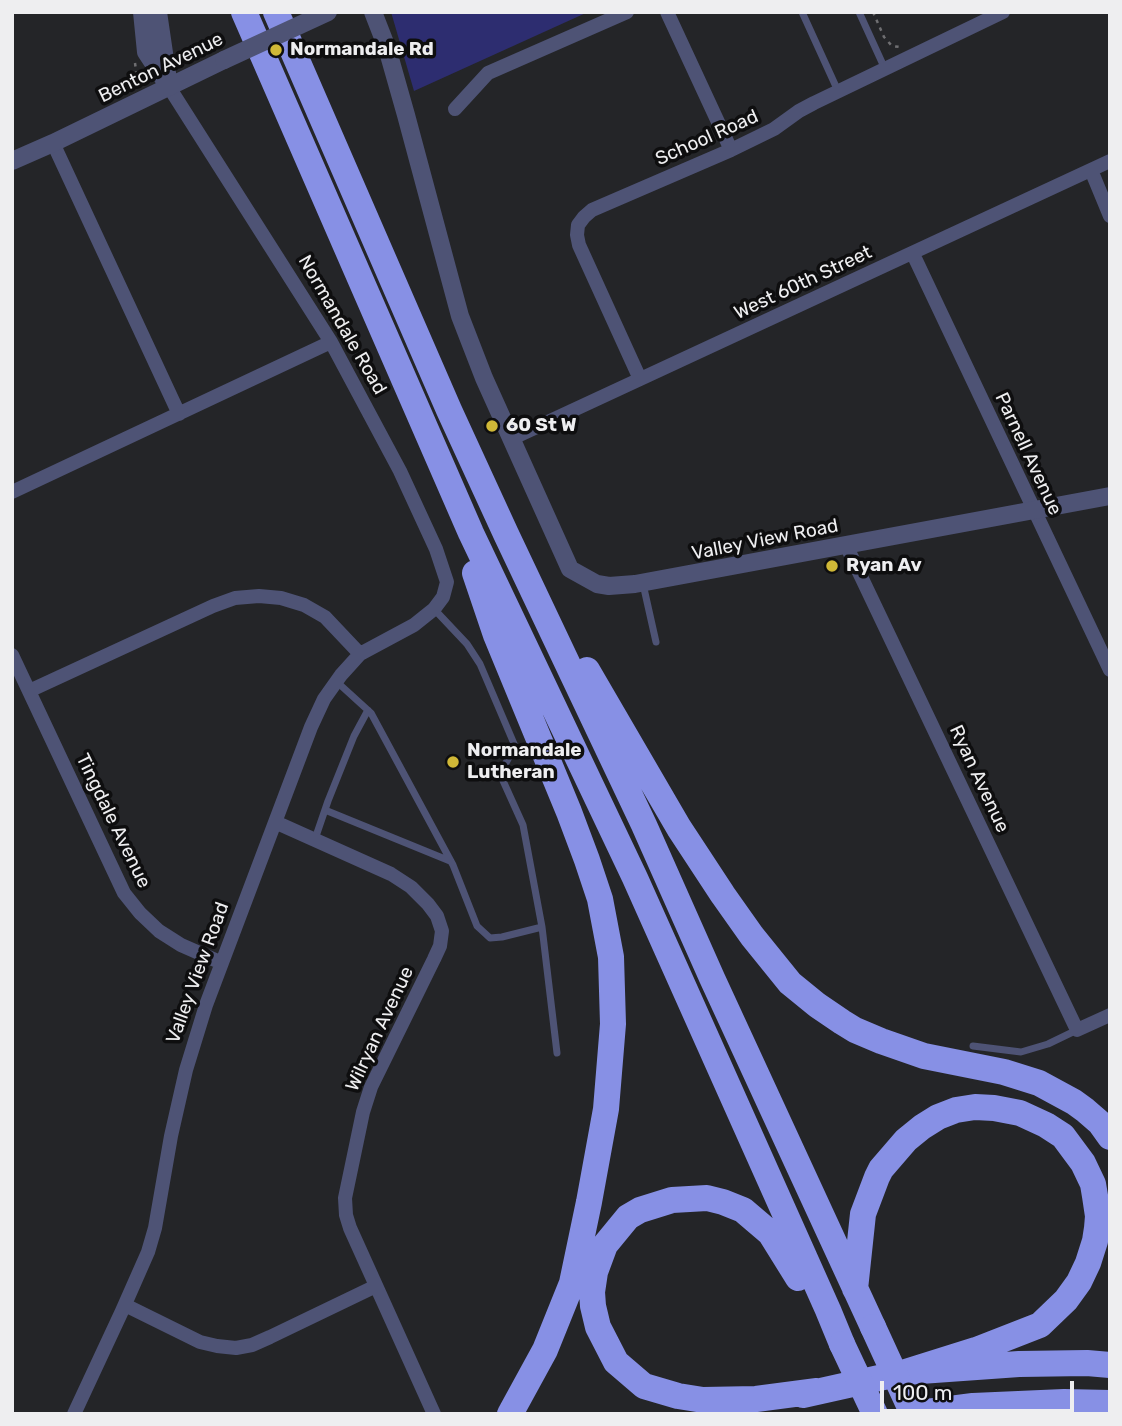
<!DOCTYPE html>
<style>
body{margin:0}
#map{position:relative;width:1122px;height:1426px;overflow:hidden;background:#242528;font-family:Rubik,sans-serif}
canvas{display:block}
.frame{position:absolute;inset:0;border:14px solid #eeeef0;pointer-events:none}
.scale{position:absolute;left:880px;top:1381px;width:194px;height:32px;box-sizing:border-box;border:4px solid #eeeef0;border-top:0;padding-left:9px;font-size:21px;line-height:24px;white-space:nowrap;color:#eeeef0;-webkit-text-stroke:5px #0e0e0f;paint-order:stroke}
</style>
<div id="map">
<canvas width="1122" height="1426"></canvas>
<div class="frame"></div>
<div class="scale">100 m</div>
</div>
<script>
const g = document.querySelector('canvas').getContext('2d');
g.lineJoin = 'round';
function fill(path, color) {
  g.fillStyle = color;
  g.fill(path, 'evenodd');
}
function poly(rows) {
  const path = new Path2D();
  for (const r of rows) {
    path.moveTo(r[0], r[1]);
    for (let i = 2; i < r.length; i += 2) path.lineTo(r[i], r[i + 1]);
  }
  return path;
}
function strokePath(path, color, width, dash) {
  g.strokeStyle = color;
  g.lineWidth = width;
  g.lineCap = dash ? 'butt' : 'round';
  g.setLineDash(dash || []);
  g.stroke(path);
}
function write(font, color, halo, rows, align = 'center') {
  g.font = font + ' Rubik,sans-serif';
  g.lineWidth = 7;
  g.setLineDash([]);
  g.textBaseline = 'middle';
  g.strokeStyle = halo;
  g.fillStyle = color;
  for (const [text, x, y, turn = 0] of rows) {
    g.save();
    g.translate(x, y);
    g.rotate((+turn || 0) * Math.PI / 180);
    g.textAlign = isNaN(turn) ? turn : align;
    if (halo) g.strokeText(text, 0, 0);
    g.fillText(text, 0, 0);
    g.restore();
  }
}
const green = poly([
 [391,12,588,12,414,91]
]);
const path = poly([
 [873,12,884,37,892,46,900,47],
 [135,63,138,84]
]);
const service = poly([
 [802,12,838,91],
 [859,12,885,69],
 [643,584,656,642],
 [337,682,371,713,453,865,477,926,490,938,502,937,542,927,523,825,500,774,515,746,480,664,467,644,434,609],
 [325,810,450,861],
 [315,839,328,801,354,736,368,710],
 [542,927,557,1053],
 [973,1046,1021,1052,1048,1044,1077,1030]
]);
const minor = poly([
 [667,12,731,150],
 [455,109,488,73,627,12],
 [53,143,179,414],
 [1091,170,1110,216],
 [913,254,1110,670],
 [640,379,579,245,577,235,578,225,584,217,592,210,731,150,774,129,799,111,814,103,1003,12],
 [511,439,1110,161],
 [12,492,331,342],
 [846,545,1077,1030,1110,1015],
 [12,655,124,893,140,913,159,931,181,945,222,963],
 [29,691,213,606,235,598,259,596,281,598,304,605,325,617,360,654],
 [275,822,391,874,411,887,428,904,437,916,442,931,440,946,434,959,371,1087,363,1112,345,1198,346,1215,350,1228,434,1414],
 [125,1305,200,1342,217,1346,236,1348,252,1345,270,1337,376,1286],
 [74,1414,122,1311,148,1252,155,1228,171,1136,186,1070,206,1005,311,727,324,699,341,675,360,654,414,625,434,609,443,597,447,582,436,549,400,471,331,342,169,87]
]);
const tertiary = poly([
 [142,12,146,52,169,87],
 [158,12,168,80],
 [373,12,387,48,406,115,460,316,484,378,570,569,597,584,609,586,635,584,1110,496],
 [12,161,53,143,224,60]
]);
const motorway = poly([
 [244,12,471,533,635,878,828,1310,842,1344],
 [276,12,449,410,506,534,644,825,712,978,873,1327],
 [475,573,496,635,569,812,587,860,600,899,611,957,613,1024,606,1109,589,1202,572,1283,545,1350,510,1414],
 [587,670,679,828,723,895,752,936,790,983,817,1005,842,1022,855,1030,881,1041,924,1056,1004,1072,1039,1083,1074,1102,1085,1110,1100,1123,1110,1137],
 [798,1278,770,1233,743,1210,723,1202,707,1198,672,1200,640,1210,628,1217,605,1245,595,1272,592,1292,593,1306,598,1327,616,1362,644,1386,678,1396,703,1400,756,1399,817,1391],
 [855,1289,863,1214,877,1177,881,1169,906,1140,922,1127,938,1117,956,1110,975,1107,994,1108,1020,1113,1046,1125,1063,1136,1083,1163,1093,1184,1095,1196,1098,1216,1097,1228,1095,1241,1088,1263,1079,1282,1066,1300,1040,1325,976,1350,906,1372],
 [803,1395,906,1372,1019,1364,1087,1363,1110,1365],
 [911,1414,973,1406,1064,1402,1110,1403]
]);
const tertiaryBridge = poly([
 [224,60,328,12]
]);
const motorwayBridge = poly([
 [873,1327,913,1414],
 [842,1344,875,1414]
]);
const markers = [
 [276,50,7,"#d0b837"],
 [492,426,7,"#d0b837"],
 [832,566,7,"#d0b837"],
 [453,762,7,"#d0b837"]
];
const poiNames = [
 ["Normandale Rd",290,50],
 ["60 St W",506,426],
 ["Ryan Av",846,566],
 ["Normandale",467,751],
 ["Lutheran",467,773]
];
const streetNames = [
 ["Benton Avenue",161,68,-26],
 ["School Road",707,138,-24],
 ["West 60th Street",803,283,-25],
 ["Normandale Road",342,325,60],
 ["Parnell Avenue",1028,454,65],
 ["Valley View Road",765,540,-11],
 ["Ryan Avenue",979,779,65],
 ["Tingdale Avenue",113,821,64],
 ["Valley View Road",198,973,-70],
 ["Wilryan Avenue",380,1029,-65]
];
fill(green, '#2d2d70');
strokePath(path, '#6f6f72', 2.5, [3.5, 5]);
strokePath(service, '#4e5375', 7);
strokePath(minor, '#4e5375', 14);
strokePath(tertiary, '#4e5375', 18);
strokePath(motorway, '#8790e5', 26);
strokePath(tertiaryBridge, '#4e5375', 18);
strokePath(motorwayBridge, '#8790e5', 26);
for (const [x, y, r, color] of markers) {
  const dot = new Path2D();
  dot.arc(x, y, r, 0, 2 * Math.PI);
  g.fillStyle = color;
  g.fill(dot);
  strokePath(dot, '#0e0e0f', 2.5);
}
write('bold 19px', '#eeeef0', '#0e0e0f', poiNames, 'left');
write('19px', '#eeeef0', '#0e0e0f', streetNames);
</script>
